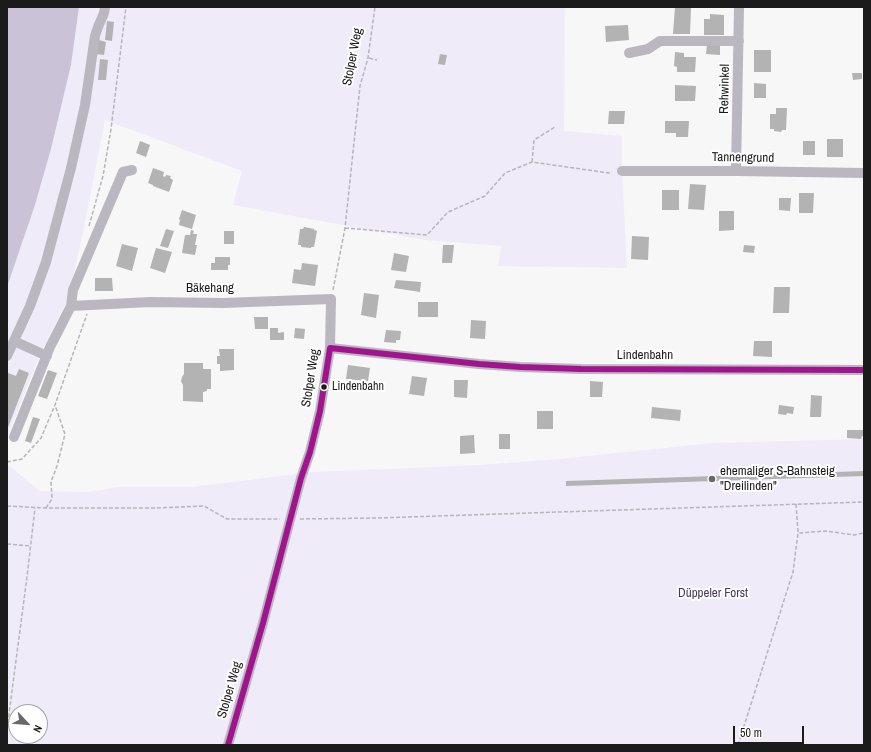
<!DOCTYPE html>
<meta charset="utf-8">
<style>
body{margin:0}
#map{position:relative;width:871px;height:752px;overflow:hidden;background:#f7f7f8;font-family:"Archivo Narrow",sans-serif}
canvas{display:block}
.frame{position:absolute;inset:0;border:8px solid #1c1b1c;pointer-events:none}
.north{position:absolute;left:8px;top:704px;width:40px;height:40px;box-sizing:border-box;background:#fff;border:1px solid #a4a4a4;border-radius:50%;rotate:116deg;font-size:11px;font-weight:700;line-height:16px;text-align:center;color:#1c1b1c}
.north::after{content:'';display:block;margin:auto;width:14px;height:18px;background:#696869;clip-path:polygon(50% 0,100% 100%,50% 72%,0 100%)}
.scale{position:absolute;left:733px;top:726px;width:71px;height:18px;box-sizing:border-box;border:2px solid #1c1b1c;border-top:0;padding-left:5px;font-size:12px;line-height:14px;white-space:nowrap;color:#1c1b1c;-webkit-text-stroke:3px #fff;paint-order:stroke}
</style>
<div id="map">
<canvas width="871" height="752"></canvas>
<div class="frame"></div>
<div class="north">N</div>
<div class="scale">50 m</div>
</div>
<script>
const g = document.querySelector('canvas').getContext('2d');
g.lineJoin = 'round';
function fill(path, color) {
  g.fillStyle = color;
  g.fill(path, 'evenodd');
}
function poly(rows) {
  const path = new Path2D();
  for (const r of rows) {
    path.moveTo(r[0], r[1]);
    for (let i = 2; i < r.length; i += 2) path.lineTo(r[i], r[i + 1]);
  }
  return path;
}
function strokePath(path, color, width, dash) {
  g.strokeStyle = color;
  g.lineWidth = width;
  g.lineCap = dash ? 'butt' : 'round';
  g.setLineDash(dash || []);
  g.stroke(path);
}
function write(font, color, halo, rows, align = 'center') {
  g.font = font + ' "Archivo Narrow",sans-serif';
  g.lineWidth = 4;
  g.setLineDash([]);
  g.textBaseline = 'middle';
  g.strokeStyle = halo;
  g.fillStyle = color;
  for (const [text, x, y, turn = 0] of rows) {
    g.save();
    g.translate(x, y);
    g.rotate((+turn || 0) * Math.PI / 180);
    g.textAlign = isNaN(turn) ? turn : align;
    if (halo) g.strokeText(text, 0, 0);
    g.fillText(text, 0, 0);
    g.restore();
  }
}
const green = poly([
 [79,7,565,7,564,131,622,136,622,171,627,268,498,266,501,246,425,240,233,205,242,171,105,120,83,233,67,301,43,348,7,437,7,287,35,205,51,149,71,65],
 [864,439,864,745,7,745,7,464,40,491,89,492,118,487,191,487,314,472,480,465,559,459,712,443],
 [16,712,40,712,40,736,16,736]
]);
const water = poly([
 [7,7,79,7,71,65,51,149,35,205,7,287]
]);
const building = poly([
 [675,7,691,7,690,34,673,34],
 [710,14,724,15,724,35,704,35,704,19,710,19],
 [107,21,114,22,112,41,105,40],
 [628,25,629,40,606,42,605,26],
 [99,40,106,42,104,55,95,54],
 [707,45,720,45,720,55,706,54],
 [754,50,771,50,771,72,754,72],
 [675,52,684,53,684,57,696,57,695,72,677,72,677,67,674,66],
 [440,54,447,55,445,65,438,64],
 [100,59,108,60,106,80,98,80],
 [852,73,862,73,862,79,853,80],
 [754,83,766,84,766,98,754,98],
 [675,85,696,86,695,101,675,101],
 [776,108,787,108,786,130,782,130,781,132,774,131,774,129,770,129,770,114,776,114],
 [609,111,625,111,624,124,608,124],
 [665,121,689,121,688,137,676,137,676,133,665,133],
 [827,139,843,139,843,157,827,157],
 [140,141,150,145,146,157,136,153],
 [803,141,815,141,815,155,803,155],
 [153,168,164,172,163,176,165,177,166,175,171,176,170,178,173,180,169,192,153,186,153,185,148,183],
 [690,184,706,185,704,210,688,209],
 [662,190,679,190,679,210,662,210],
 [799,193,814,193,813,213,799,213],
 [779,198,791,198,790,211,779,210],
 [182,210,196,215,192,229,179,225,180,220,179,219],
 [719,211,734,211,734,230,719,231],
 [304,227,314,229,314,230,317,231,314,247,311,247,311,248,301,247,301,245,298,245,300,229,303,229],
 [166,229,174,231,168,248,160,246],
 [191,230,194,231,193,234,197,234,195,245,197,245,195,255,182,253,185,235,190,235],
 [224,231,234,231,234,244,224,244],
 [632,236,649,237,648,260,631,259],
 [122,244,138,248,132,271,116,266],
 [443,245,454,245,452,263,442,263],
 [744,245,755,246,754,253,743,252],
 [156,248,172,252,165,273,150,268],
 [394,253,409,256,406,272,391,270],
 [215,257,230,257,230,265,228,265,228,270,211,270,211,263,215,263],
 [302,263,318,265,315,286,292,283,294,269,301,270],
 [95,278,112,278,113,291,95,291],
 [396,280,421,282,420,292,394,288],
 [774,287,790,287,789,313,773,313],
 [364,293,379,295,376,318,361,315],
 [418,302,438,302,438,317,418,317],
 [254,317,268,317,268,329,255,329],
 [471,320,486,321,485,339,470,338],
 [270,328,278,328,278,333,284,332,284,340,270,340],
 [295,328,305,329,304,339,294,338],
 [386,330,401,331,400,340,396,340,396,343,384,342],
 [754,341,772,341,772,357,753,356],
 [219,349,234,349,234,370,220,371,220,364,217,364,217,356,220,356],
 [184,363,203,363,203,369,211,369,211,389,207,389,207,391,203,392,203,402,183,401,183,385,181,381,182,377,184,374],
 [348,365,370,368,368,381,346,379],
 [19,369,29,373,7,430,7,376,8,373,16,376],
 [48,370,57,373,47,399,38,396],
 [412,376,427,378,424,396,409,394],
 [454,380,468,380,467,398,454,397],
 [590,381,603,382,602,397,590,397],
 [811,395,822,396,821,417,810,417],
 [779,405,794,407,793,414,787,413,786,415,778,414],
 [652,407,681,410,680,421,651,418],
 [537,411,553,411,553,429,537,429],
 [33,417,40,419,31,443,25,441],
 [847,430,864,430,864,436,862,436,861,439,847,438],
 [499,434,510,434,510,449,499,449],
 [474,435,475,453,460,454,460,436],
 [864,471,864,476,566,486,566,481]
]);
const path = poly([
 [369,58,377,60],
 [532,162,534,140,555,127],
 [89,226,103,176,111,129,126,7],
 [345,228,427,235,448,212,485,196,505,173,532,162,609,173,612,172],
 [333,290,345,228,360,86,368,58,375,7],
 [7,462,22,459,41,438,55,405,87,314],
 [796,504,798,532],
 [7,506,46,508,157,508,204,506,227,519,280,519],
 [46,508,52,499,51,482,57,466,65,434,55,405],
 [300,519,377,518,864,502],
 [7,544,31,546],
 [7,729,27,577,35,508],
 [738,745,793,572,798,533,826,531,854,535,864,533]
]);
const minor = poly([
 [629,53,648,49,660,41,739,41],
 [622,171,736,171,864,173],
 [736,171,739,7],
 [71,306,150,302,223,303,331,299,330,348,320,411,310,452,301,478,263,623,228,745],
 [14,341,47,356],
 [330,348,479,364,520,367,581,369,864,370],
 [7,356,30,306,46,262,71,168,85,105,95,36,98,27,104,13,105,7],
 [14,437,50,347,71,306,73,290,123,172,132,170]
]);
const bus1 = poly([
 [228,745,263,623,301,478,310,452,320,411,330,348,479,364,520,367,581,369,864,370]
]);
const markers = [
 [324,387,3.5,"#1c1b1c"],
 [712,479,4,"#696869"]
];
const busNames = [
 ["Lindenbahn",332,387]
];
const streetNames = [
 ["Stolper Weg",353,57,-79],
 ["Rehwinkel",725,89,-89],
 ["Tannengrund",743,158,1],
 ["Bäkehang",210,289],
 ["Lindenbahn",645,356],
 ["Stolper Weg",311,378,-81],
 ["Stolper Weg",230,690,-74]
];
const poiNames = [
 ["ehemaliger S-Bahnsteig",720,472],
 ["\"Dreilinden\"",720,487]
];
const parkNames = [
 ["Düppeler Forst",713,594]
];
fill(green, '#f0ebf9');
fill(water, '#cac3d8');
fill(building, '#b3b3b3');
strokePath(path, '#b6b5ba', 1.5, [4, 2]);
strokePath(minor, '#bbb7c0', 10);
strokePath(bus1, '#a0148e', 6);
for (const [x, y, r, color] of markers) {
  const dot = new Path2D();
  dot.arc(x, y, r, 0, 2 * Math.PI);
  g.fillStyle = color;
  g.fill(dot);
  strokePath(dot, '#fff', 1.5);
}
write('12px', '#1c1b1c', '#fff', busNames, 'left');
write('13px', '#1c1b1c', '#fff', streetNames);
write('13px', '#1c1b1c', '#fff', poiNames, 'left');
write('13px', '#493862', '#fff', parkNames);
</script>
